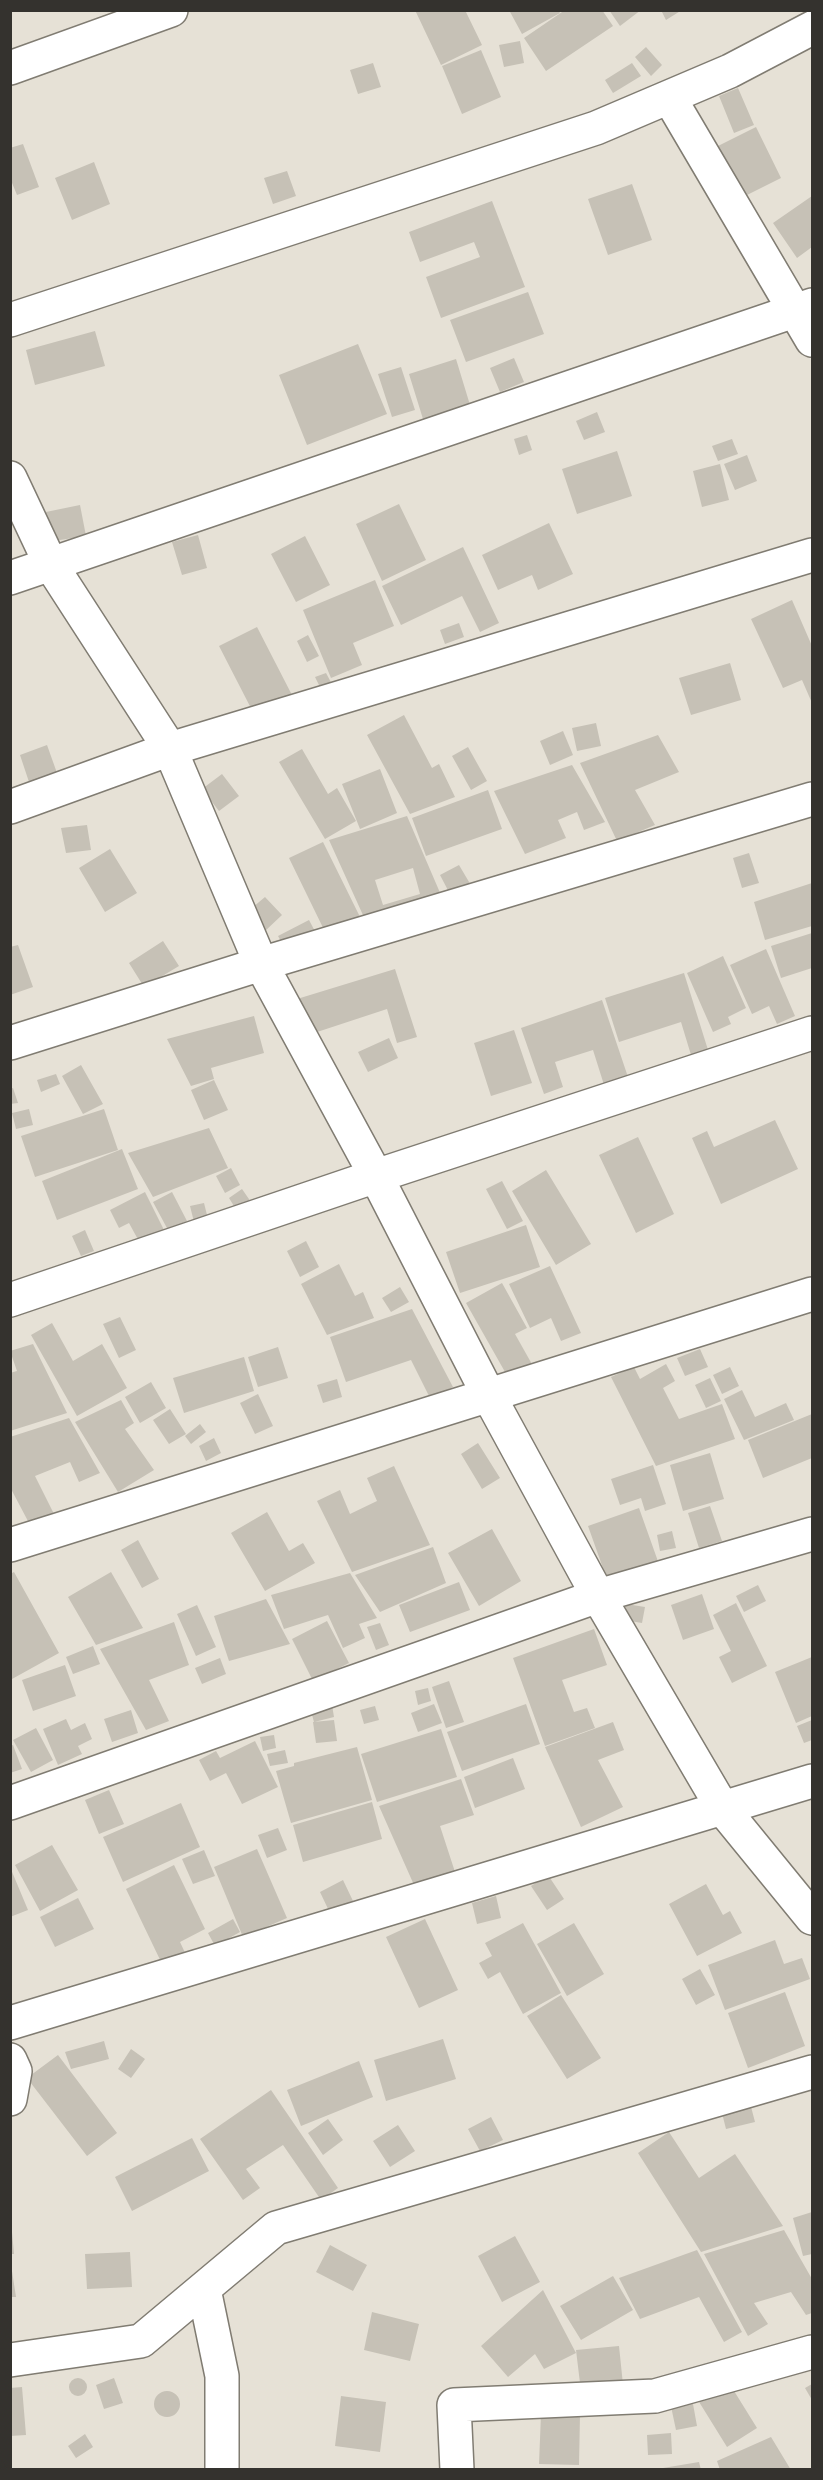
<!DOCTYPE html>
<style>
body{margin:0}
#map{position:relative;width:823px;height:2480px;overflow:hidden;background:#e6e1d6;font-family:"Open Sans",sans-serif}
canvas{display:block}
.frame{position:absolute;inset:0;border:12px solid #34322e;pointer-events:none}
</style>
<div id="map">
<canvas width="823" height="2480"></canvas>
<div class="frame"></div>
</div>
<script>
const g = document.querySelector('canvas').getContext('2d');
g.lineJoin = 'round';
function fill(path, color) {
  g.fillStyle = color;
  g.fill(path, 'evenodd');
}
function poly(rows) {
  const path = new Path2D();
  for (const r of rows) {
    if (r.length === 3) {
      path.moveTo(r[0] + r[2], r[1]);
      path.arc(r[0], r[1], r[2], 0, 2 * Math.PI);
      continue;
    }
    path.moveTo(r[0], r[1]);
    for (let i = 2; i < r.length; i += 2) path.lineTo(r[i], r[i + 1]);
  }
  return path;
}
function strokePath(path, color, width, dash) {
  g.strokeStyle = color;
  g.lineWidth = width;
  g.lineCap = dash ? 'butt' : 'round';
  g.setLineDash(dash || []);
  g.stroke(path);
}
const building = poly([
 [415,10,465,10,482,45,441,65],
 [509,10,558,10,560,13,522,34],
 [565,10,602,10,613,26,546,71,524,38],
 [609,10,641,10,620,26],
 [661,10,682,10,666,20],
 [520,41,524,63,504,67,499,45],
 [646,47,662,65,651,76,635,57],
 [481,50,501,97,462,114,442,66],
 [373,63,381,87,358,94,350,70],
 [632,63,641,76,613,93,605,80],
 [738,88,754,125,734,133,719,96],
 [756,127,781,178,735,201,710,150],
 [23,144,39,187,17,195,10,178,10,148],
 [94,162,110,204,72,220,55,178],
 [287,171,296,196,273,204,264,178],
 [632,184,652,240,608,255,588,199],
 [812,196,812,247,797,258,773,223],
 [492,201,525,287,441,318,426,277,480,257,474,242,420,262,409,232],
 [528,292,544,334,466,362,450,320],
 [95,331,105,366,35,385,26,350],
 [358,344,387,414,307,445,279,375],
 [514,358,524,382,500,392,490,368],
 [456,359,470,405,423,419,409,374],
 [401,367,415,410,392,417,378,374],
 [597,412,605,432,584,440,576,421],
 [527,435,532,450,519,455,514,439],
 [732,439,738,454,718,461,712,446],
 [617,451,632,496,577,514,562,469],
 [747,455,757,481,735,490,724,464],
 [720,464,729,500,702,507,693,471],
 [399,504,426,560,382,581,356,524],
 [80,505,86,536,47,542,41,513],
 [549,523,573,574,538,590,532,575,498,590,482,555],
 [198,535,207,568,182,575,172,542],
 [305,536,330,585,296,602,271,554],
 [463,547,499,623,480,632,462,596,401,625,382,586],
 [375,580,394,626,353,643,362,665,331,678,303,610],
 [792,600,812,646,812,703,802,680,783,688,751,619],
 [459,623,464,637,445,644,440,630],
 [257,627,293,697,255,716,219,646],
 [308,635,319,656,307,662,297,641],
 [730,663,741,700,691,715,679,678],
 [326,673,333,686,322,691,315,677],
 [404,715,432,768,439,764,455,797,410,814,367,735],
 [596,723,601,746,577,751,572,728],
 [563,731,573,755,550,765,540,741],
 [658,735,679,772,635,790,655,825,617,841,580,763],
 [47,745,57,773,29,782,20,755],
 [468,747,487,781,471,790,452,756],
 [302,749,328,794,337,788,356,821,325,839,279,762],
 [572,765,605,822,584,830,577,812,558,820,566,838,525,854,494,791],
 [380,769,397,813,360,829,342,784],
 [222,774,239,796,219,811,202,789],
 [488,790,502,829,426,856,412,818],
 [407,816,441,895,367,924,329,840],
 [413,868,420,894,383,905,375,880],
 [87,825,91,850,66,853,61,828],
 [323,842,362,921,328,938,289,858],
 [110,849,137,893,105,912,79,868],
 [749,853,759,883,742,888,733,858],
 [459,865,472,887,452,898,440,875],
 [812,883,812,926,765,940,754,902],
 [265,897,282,915,264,932,246,913],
 [309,920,318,937,287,952,278,936],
 [812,933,812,968,781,978,771,946],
 [163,941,179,966,144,987,129,963],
 [18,945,33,987,10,995,10,947],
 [766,949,795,1016,777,1024,769,1006,752,1014,730,965],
 [723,956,746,1008,728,1017,731,1024,713,1032,687,973],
 [395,969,417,1037,397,1043,387,1009,308,1035,297,999],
 [684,973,708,1050,691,1055,681,1022,619,1042,605,998],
 [602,1000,629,1080,605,1088,593,1050,555,1062,563,1087,544,1094,521,1028],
 [254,1016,264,1053,211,1068,214,1079,191,1086,167,1039],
 [514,1030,532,1083,491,1096,474,1043],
 [389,1038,398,1058,368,1072,358,1052],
 [81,1065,103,1104,83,1114,62,1076],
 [56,1074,60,1084,41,1092,37,1080],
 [214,1080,228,1110,204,1120,191,1090],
 [13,1088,18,1103,10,1104,10,1089],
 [29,1109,33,1125,16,1129,12,1113],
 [104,1109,118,1150,35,1177,21,1136],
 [775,1120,798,1169,721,1204,692,1138,707,1131,714,1147],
 [209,1128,228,1168,153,1197,128,1153],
 [638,1137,674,1214,636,1233,599,1155],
 [122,1149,138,1189,57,1220,42,1181],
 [231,1168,240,1185,225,1193,216,1176],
 [546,1170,591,1244,556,1265,512,1191],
 [502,1181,523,1221,507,1229,486,1189],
 [242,1189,251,1202,237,1211,229,1198],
 [145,1192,165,1232,141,1245,129,1223,119,1228,110,1210],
 [172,1192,187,1221,168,1230,153,1202],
 [204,1203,208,1219,194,1222,190,1206],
 [526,1225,540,1267,460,1293,446,1252],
 [85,1230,94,1251,81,1256,72,1236],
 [306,1241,319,1267,300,1277,287,1251],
 [339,1264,355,1296,363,1292,374,1318,327,1335,301,1284],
 [550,1266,581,1333,561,1341,551,1318,530,1328,509,1284],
 [502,1283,527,1328,515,1334,533,1366,509,1379,466,1303],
 [400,1287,409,1302,391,1312,382,1298],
 [412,1309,453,1387,430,1398,411,1360,346,1382,330,1337],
 [120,1317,136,1350,119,1358,103,1324],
 [52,1323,73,1361,102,1344,127,1388,77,1416,31,1335],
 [33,1344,67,1413,10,1431,10,1373,17,1371,10,1351],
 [278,1347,288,1378,258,1387,248,1357],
 [700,1349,708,1367,685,1376,677,1358],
 [244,1357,254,1391,184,1413,173,1378],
 [666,1364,675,1381,663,1388,679,1419,722,1404,735,1439,656,1466,611,1377,634,1367,640,1379],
 [730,1367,739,1386,722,1394,713,1375],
 [710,1378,721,1401,706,1408,695,1385],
 [337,1379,342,1397,323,1403,317,1385],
 [151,1382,166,1408,140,1423,125,1397],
 [742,1390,755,1417,786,1403,794,1420,744,1440,724,1399],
 [258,1394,273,1426,255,1434,240,1403],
 [121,1400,134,1423,125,1429,154,1470,118,1492,75,1422],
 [170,1409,186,1434,169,1444,153,1420],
 [812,1414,812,1458,763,1478,748,1440],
 [69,1418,100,1473,79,1482,70,1462,35,1476,54,1514,29,1523,10,1487,10,1437],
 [200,1424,206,1432,191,1444,185,1436],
 [214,1438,221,1453,206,1461,199,1446],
 [478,1443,500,1478,482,1489,461,1454],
 [710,1453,724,1499,683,1511,670,1465],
 [653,1465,666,1504,645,1511,641,1498,620,1505,611,1479],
 [394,1466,430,1545,352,1572,317,1501,340,1490,350,1514,377,1501,367,1478],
 [710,1506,722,1541,699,1548,688,1513],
 [639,1508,660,1567,609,1585,588,1526],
 [267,1512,289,1551,303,1543,315,1563,265,1591,231,1533],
 [492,1529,521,1581,479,1606,448,1553],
 [672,1531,676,1548,660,1551,657,1535],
 [138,1540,159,1579,142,1588,121,1550],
 [433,1547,446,1583,380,1612,355,1575],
 [14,1572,59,1653,12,1679,10,1574],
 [111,1572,143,1628,96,1645,68,1597],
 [350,1573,377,1618,359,1624,365,1638,343,1648,328,1615,284,1629,271,1595],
 [459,1582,470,1610,410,1632,399,1605],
 [758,1585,766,1601,744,1612,736,1596],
 [702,1594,714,1629,683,1640,671,1605],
 [266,1599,290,1644,229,1661,214,1616],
 [736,1603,767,1666,732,1683,719,1657,731,1651,713,1615],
 [626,1604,645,1607,642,1623,624,1620],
 [197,1605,216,1647,196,1656,177,1614],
 [327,1621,349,1663,313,1681,292,1639],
 [174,1622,189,1665,149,1680,169,1721,146,1730,100,1649],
 [380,1623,389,1645,376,1650,367,1627],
 [594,1629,607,1665,562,1680,574,1712,587,1708,595,1728,545,1746,513,1658],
 [93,1646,100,1664,73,1674,66,1657],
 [812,1657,812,1716,796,1723,775,1672],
 [220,1658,226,1674,202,1684,195,1668],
 [65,1665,76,1696,33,1711,22,1680],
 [449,1681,464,1722,446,1728,432,1687],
 [428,1688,431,1701,418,1705,415,1691],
 [434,1704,442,1723,418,1732,411,1713],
 [526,1704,540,1744,462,1771,447,1732],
 [332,1705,334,1717,314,1722,311,1711],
 [375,1706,379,1720,364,1724,360,1710],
 [131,1710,138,1733,112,1742,104,1719],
 [66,1719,71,1730,85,1723,92,1739,78,1746,82,1754,58,1765,43,1729],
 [334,1720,337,1741,316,1743,313,1722],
 [812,1720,812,1740,804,1743,797,1726],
 [613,1722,624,1750,598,1760,623,1807,581,1827,545,1747],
 [36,1728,53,1760,31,1772,13,1740],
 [441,1729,457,1777,377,1802,361,1754],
 [274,1735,276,1748,263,1751,260,1737],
 [255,1741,278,1787,242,1804,226,1773,210,1781,199,1760,216,1751,220,1758],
 [13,1745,22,1769,10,1773,10,1746],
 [357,1747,372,1800,291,1823,276,1771,294,1766,294,1763],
 [285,1750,288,1763,270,1766,267,1754],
 [513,1758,525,1789,475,1808,464,1777],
 [461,1779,474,1815,440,1826,455,1872,414,1885,379,1806],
 [109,1790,124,1824,99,1834,85,1800],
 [372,1802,382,1839,303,1862,293,1825],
 [181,1803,200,1847,123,1882,103,1837],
 [278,1828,287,1850,267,1858,258,1835],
 [52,1845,78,1890,40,1911,15,1865],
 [257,1849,287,1918,243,1937,214,1867],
 [204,1850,215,1876,193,1884,182,1859],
 [174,1865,205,1929,180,1942,187,1957,164,1968,126,1889],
 [10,1867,28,1910,10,1917],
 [548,1875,564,1899,547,1910,531,1886],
 [343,1880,353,1901,330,1913,320,1892],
 [706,1884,723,1915,730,1911,742,1933,697,1956,669,1904],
 [496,1896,501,1918,477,1924,472,1903],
 [78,1898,94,1929,55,1947,40,1917],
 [233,1919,240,1932,215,1946,208,1933],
 [425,1919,458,1990,419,2008,386,1937],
 [523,1923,561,1993,523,2014,500,1972,488,1979,479,1963,492,1956,485,1943],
 [574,1923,604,1974,567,1996,537,1944],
 [775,1940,784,1964,802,1958,810,1979,725,2010,708,1965],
 [700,1969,715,1995,696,2005,682,1979],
 [785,1992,805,2046,748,2068,728,2013],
 [561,1995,601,2058,567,2079,527,2016],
 [443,2039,456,2079,386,2101,374,2060],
 [104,2041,109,2059,71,2069,65,2052],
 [131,2049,145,2059,131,2078,118,2069],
 [58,2055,117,2133,87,2156,27,2078],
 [359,2061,373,2097,301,2126,287,2090],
 [271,2090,338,2188,321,2200,283,2145,246,2169,260,2188,243,2200,200,2139],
 [749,2099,755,2122,726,2129,720,2105],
 [491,2117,503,2140,480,2151,468,2129],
 [328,2119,343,2140,323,2155,308,2133],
 [398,2125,415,2151,390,2167,373,2141],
 [669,2132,699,2178,735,2154,783,2226,701,2252,638,2153],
 [192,2138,209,2171,132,2211,115,2177],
 [812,2212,812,2254,803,2256,793,2218],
 [784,2230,812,2279,812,2313,806,2315,791,2292,754,2303,768,2324,748,2336,704,2254],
 [12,2232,14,2254,10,2254,10,2233],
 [515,2236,540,2282,502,2302,478,2256],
 [330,2245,367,2265,353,2291,316,2272],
 [697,2250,742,2332,724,2342,699,2297,640,2319,619,2278],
 [130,2252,132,2287,87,2289,85,2254],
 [10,2258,16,2297,10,2297],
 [613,2276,633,2310,581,2340,560,2306],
 [543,2290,576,2353,544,2369,535,2354,508,2377,481,2346],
 [372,2312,419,2324,410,2361,364,2350],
 [619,2346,625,2404,583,2408,576,2350],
 [78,2387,9],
 [114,2378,123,2403,104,2409,96,2385],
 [726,2378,757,2428,727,2447,696,2397],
 [812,2384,812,2400,805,2388],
 [22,2387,26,2435,10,2436,10,2388],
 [167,2404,13],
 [691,2393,697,2426,676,2430,669,2397],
 [341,2396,386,2402,380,2452,335,2446],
 [541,2414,580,2415,579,2465,539,2464],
 [671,2433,672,2454,648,2455,647,2435],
 [85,2434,93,2447,76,2458,68,2446],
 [771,2437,791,2470,720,2470,717,2461],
 [699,2462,701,2470,663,2470,663,2468]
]);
const street = poly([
 [10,68,171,10],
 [669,97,812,340],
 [10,320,596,128,730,71,812,28],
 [10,478,51,565,170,749,261,964,376,1176,489,1396,598,1596,723,1809,812,1918],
 [10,578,812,305],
 [10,807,170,749,812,555],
 [10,1043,261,964,812,799],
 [10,1300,376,1176,812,1033],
 [10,1545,812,1294],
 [10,1803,598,1596,812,1534],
 [10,2023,812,1781],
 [10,2060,15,2071,10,2099],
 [204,2289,222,2376,222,2470],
 [10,2360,141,2341,276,2228,812,2072],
 [457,2470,454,2405,655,2396,812,2352]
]);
fill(building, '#c6c1b6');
strokePath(street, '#807c72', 36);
strokePath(street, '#fff', 33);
</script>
